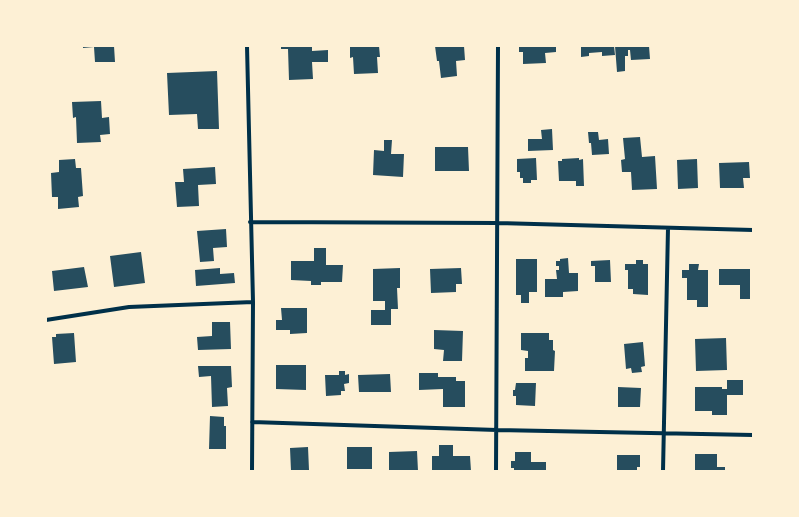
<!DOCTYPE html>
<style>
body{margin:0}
#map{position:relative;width:799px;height:517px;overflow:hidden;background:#fdf0d5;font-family:"Nunito Sans",sans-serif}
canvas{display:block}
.frame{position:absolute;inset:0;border:47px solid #fdf0d5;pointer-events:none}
</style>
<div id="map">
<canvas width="799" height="517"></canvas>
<div class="frame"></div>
</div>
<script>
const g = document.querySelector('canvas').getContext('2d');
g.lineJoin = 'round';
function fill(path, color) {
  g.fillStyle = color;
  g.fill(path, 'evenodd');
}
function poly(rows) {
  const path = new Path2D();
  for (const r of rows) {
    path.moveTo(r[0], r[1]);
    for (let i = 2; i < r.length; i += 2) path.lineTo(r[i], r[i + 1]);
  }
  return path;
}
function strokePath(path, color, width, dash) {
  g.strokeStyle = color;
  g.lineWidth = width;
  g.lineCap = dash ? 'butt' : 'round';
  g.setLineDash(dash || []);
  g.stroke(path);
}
const building = poly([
 [83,46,114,46,115,62,95,62,94,47,83,48],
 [281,46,312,46,312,51,328,50,328,62,312,62,313,79,289,80,288,49,281,49],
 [350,46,379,46,380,57,377,57,378,73,354,74,353,57,350,58],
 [435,46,464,46,465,60,456,61,457,76,441,78,439,61,437,61],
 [519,46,556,46,556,52,545,53,546,63,523,64,523,52,519,52],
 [581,46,614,46,615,55,602,56,602,52,589,53,589,56,581,57],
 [615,46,649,46,650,59,631,60,630,50,628,50,628,56,625,56,625,71,617,72],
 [217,71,219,129,198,129,197,114,169,115,167,73],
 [101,101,102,118,109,117,110,134,100,135,101,142,77,143,76,117,73,118,72,102],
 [552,129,553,150,528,151,528,139,542,139,541,130],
 [588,132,598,132,599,140,608,139,609,154,592,155,591,143,589,143],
 [640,137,642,157,655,156,657,189,632,190,631,172,622,172,621,160,625,159,623,138],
 [384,140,392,140,391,154,404,154,403,177,373,175,374,150,384,151],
 [435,147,468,147,469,171,435,171],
 [536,158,537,180,531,180,531,183,523,183,523,178,520,178,520,172,517,172,517,159],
 [579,158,579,160,583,159,584,186,576,186,576,181,559,181,558,161,562,161,562,159],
 [75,159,76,168,81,168,83,196,78,197,79,207,58,209,58,197,52,197,51,173,59,172,59,160],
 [697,159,698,188,678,189,677,160],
 [749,162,750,178,743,178,744,188,720,188,719,163],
 [215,167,216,184,198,185,199,206,177,207,175,182,184,182,183,169],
 [226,229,227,247,213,248,214,261,200,262,197,231],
 [314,248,326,248,326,265,343,265,342,282,321,282,321,285,311,285,311,281,291,280,291,261,314,261],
 [141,252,145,283,114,287,110,256],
 [568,258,569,273,578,273,578,291,563,292,563,297,545,297,545,279,557,279,556,270,559,270,559,266,556,266,556,261,560,261,560,259],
 [516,259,537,259,537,292,529,292,529,303,521,303,521,295,516,295],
 [610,260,611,282,595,282,595,266,591,266,591,261],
 [636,260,643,260,643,264,648,264,648,295,633,294,633,289,628,289,628,270,625,270,625,264,636,264],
 [689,264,699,264,698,270,708,270,708,307,697,307,697,300,687,300,687,278,682,278,682,270,689,270],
 [84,267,88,287,54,291,52,271],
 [220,268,220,274,234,273,235,283,196,286,195,270],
 [400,268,400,288,397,288,398,309,391,309,391,325,371,325,371,310,385,310,385,301,373,301,373,269],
 [461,268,462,284,456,284,456,292,431,293,430,269],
 [719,269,750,269,750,299,740,299,740,285,719,285],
 [281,308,307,308,307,333,290,334,290,330,276,330,276,320,282,320],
 [212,322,230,322,231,349,198,350,197,337,212,336],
 [434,330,463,331,462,361,443,361,444,350,434,349],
 [74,333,76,362,54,364,52,337,56,337,56,334],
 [521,333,549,333,549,340,553,340,553,350,555,351,554,371,525,371,525,358,528,358,528,351,521,350],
 [726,338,727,370,696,371,695,339],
 [643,342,645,366,641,367,642,372,632,373,631,368,626,369,624,344],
 [276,365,306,365,306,390,276,389],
 [198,366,231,366,232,387,227,388,228,406,212,407,211,376,199,377],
 [339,371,345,371,345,375,349,374,349,383,344,384,345,391,341,391,341,395,326,396,325,375,339,375],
 [419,373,438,373,438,377,456,377,456,381,465,381,465,407,443,407,443,389,419,390],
 [390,374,391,392,359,392,358,375],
 [727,380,743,380,743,395,727,395,727,415,712,415,712,411,695,411,695,387,722,387,722,389,727,389],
 [516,383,536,383,535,406,516,405,516,396,513,396,513,390,515,390],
 [618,387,641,388,640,407,618,407],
 [210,416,224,417,224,426,226,426,226,449,209,449],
 [439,445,453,445,453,456,470,456,471,471,432,471,432,456,439,456],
 [308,447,309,470,291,471,290,448],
 [347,447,372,447,372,469,347,469],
 [417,451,418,471,389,471,389,452],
 [515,452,531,452,531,462,546,462,546,471,514,471,514,468,511,468,511,461,515,461],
 [695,454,717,454,717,467,725,467,725,471,695,471],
 [617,455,640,455,640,467,637,467,637,471,617,471]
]);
const minor = poly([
 [247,46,253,302,252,471],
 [250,222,498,223,753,230],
 [46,320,129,307,253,302],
 [252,422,497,430,753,435],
 [496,471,498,46],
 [663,471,668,228]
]);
fill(building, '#264d5e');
strokePath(minor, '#003049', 4);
</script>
